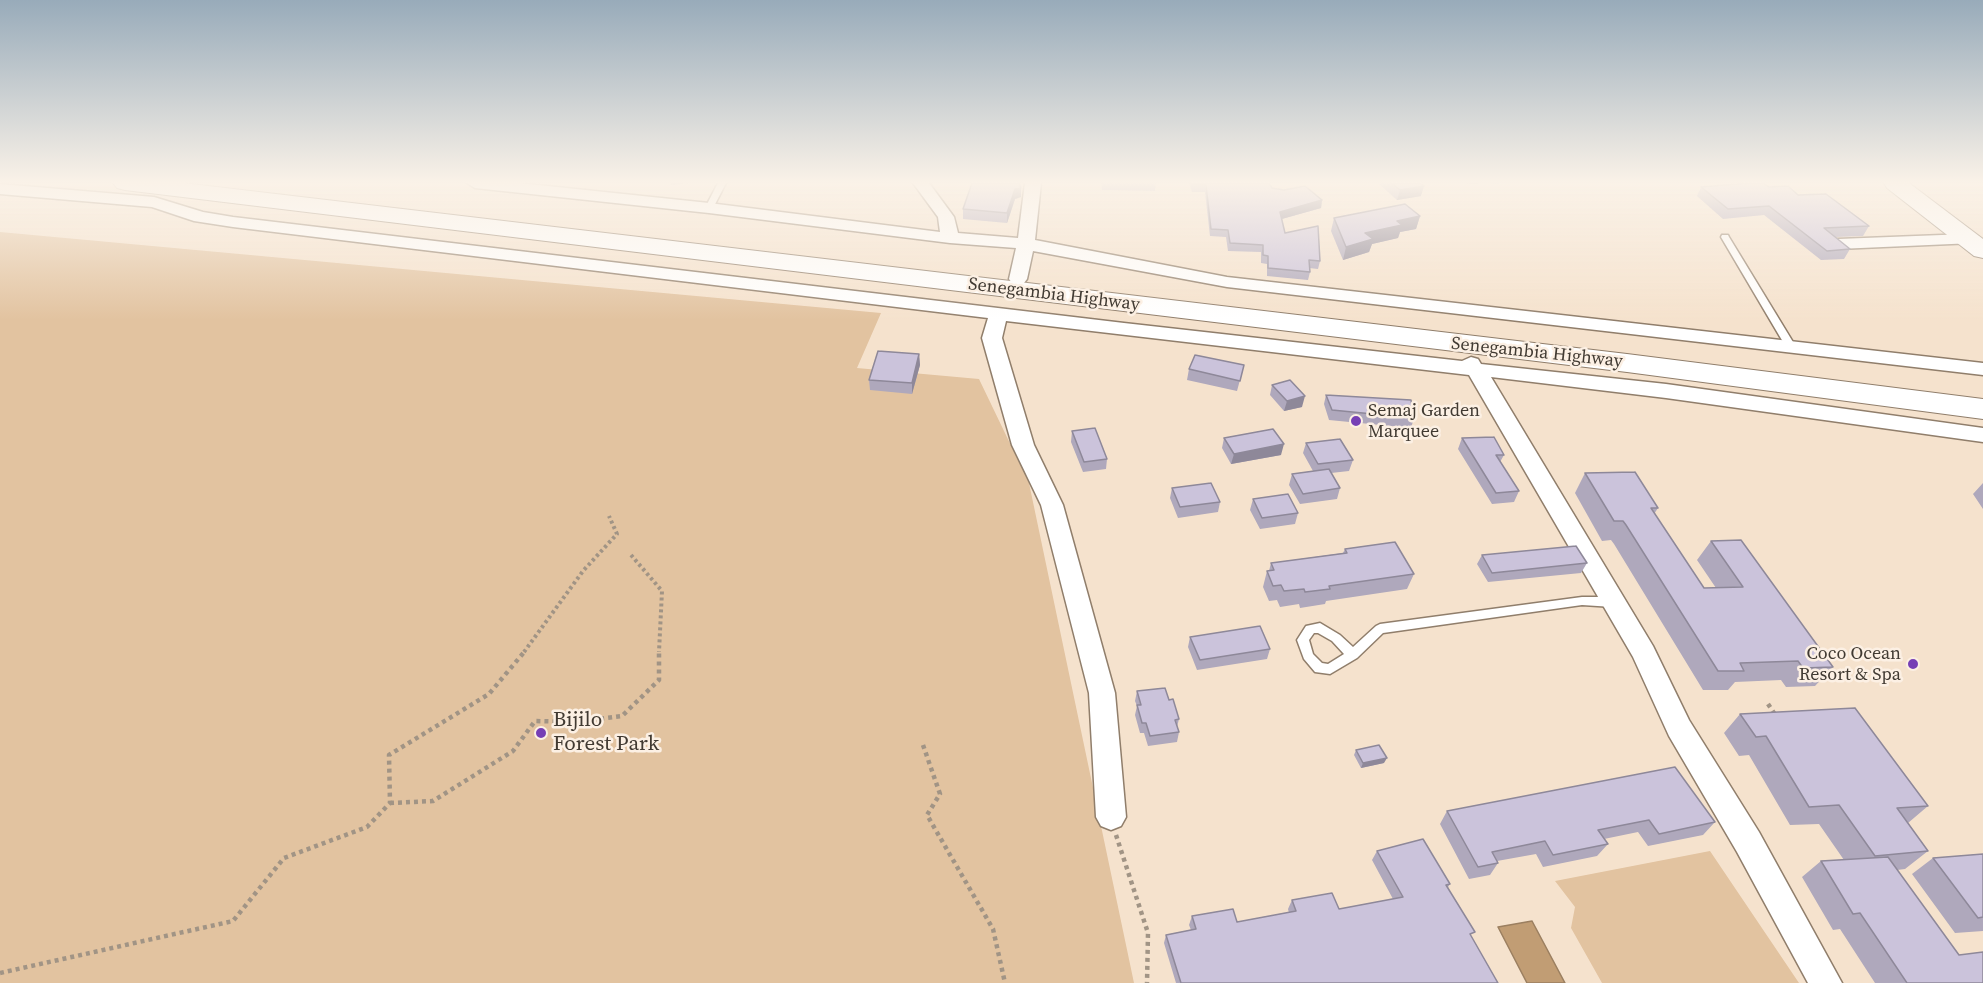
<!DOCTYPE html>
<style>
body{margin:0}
canvas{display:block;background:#f5e2cd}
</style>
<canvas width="1983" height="983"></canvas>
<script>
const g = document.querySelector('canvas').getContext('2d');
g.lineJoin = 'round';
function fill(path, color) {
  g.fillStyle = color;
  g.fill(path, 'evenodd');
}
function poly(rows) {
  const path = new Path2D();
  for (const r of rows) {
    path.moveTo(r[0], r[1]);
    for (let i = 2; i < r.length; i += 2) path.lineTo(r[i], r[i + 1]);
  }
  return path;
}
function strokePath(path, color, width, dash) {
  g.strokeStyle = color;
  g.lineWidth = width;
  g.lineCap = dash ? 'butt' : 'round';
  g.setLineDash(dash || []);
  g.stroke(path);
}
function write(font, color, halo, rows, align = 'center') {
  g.font = font + ' "Source Serif 4",serif';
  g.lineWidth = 5;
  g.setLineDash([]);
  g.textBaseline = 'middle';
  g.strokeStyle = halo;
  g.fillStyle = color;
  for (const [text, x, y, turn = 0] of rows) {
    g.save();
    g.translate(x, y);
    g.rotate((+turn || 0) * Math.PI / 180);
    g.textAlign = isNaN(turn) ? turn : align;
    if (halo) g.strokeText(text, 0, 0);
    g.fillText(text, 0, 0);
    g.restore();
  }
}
const green = poly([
 [0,232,881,313,857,368,979,379,1029,483,1134,983,0,983],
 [1710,851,1799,983,1602,983,1571,928,1575,907,1555,881]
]);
const water = poly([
 [1532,921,1565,983,1527,983,1498,927,1532,921]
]);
const pathFar1 = poly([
 [631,555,662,591,659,652],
 [524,652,583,571,617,534,609,516]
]);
const path = poly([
 [1768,704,1776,716],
 [923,745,940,794,927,815,993,929,1005,983],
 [390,803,433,801,513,751,535,721,573,722,622,716,659,680,659,651],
 [1116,835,1148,933,1147,983],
 [0,973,233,921,284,858,367,827,390,803,389,755,489,694,525,651]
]);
const lane = poly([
 [718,183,726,183,712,210,706,210,705,208,718,183],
 [1722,235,1728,235,1729,237,1796,347,1794,349,1788,349,1786,347,1721,237,1722,235],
 [1582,597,1613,597,1617,599,1619,602,1617,605,1613,607,1582,605,1383,633,1357,658,1330,674,1315,672,1304,659,1297,640,1306,626,1320,623,1340,635,1353,647,1376,626,1380,624,1582,597],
 [1314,633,1318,633,1332,641,1344,654,1328,664,1322,663,1313,654,1309,640,1314,633]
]);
const street = poly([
 [467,183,519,183,709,203,940,232,938,217,913,183,929,183,954,217,958,233,1018,238,1025,183,1041,183,1035,240,1227,277,1983,363,1983,375,1227,287,1033,251,1027,279,1024,283,1018,284,1012,283,1009,279,1016,248,950,243,709,213,475,188,467,183],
 [0,184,154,197,203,212,233,217,1124,323,1462,361,1471,357,1478,359,1481,364,1666,384,1983,428,1983,442,1666,398,1491,377,1653,646,1689,720,1759,832,1842,983,1808,983,1737,852,1669,736,1633,657,1469,375,1006,321,1002,338,1034,445,1063,505,1115,693,1126,817,1121,826,1111,830,1101,826,1096,817,1089,693,1041,505,1012,445,982,338,988,318,233,227,194,221,152,207,0,194,0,184],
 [1968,234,1974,235,1977,239,1974,243,1838,249,1832,248,1829,244,1832,240,1838,239,1968,234]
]);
const secondary = poly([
 [1884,183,1909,183,1983,239,1983,258,1974,256,1887,188,1884,183]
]);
const primary = poly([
 [113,183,183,183,1627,354,1983,399,1983,419,1627,372,125,190,117,188,113,183]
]);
const wall = poly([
 [1101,183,1156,183,1155,191,1102,190],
 [1189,183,1269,183,1272,188,1322,200,1321,208,1282,219,1285,233,1320,261,1318,269,1309,268,1310,272,1308,280,1267,276,1267,264,1261,263,1261,252,1228,251,1226,237,1210,236,1205,192,1192,192],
 [1380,183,1420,183,1421,196,1397,200,1379,184],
 [1466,183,1511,183,1467,184],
 [1701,187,1769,187,1798,195,1869,226,1863,236,1835,237,1850,249,1844,259,1821,260,1764,215,1723,219,1697,196],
 [1021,197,1015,199,1007,223,963,219,963,209],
 [1420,216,1416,229,1400,232,1398,238,1372,244,1369,252,1343,260,1331,231,1334,218],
 [919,354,920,365,912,394,870,390,869,380],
 [1244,365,1237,391,1187,380,1189,369],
 [1272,385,1302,407,1284,411,1270,395],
 [1326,395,1414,418,1411,428,1329,420,1324,404],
 [1072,431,1107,459,1106,469,1083,472,1071,442],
 [1224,438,1281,455,1231,464,1222,448],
 [1462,438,1504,455,1500,462,1519,491,1514,502,1492,504,1458,449],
 [1306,443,1353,460,1349,471,1331,473,1340,488,1337,499,1300,504,1289,485,1292,474,1313,471,1303,453],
 [1585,473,1658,508,1654,514,1704,588,1716,588,1697,560,1711,541,1833,667,1815,686,1786,687,1781,680,1735,682,1728,690,1703,690,1614,544,1611,540,1602,541,1575,493],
 [1983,483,1983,509,1973,494],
 [1172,488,1220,502,1218,512,1178,518,1170,498],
 [1253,499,1298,513,1295,524,1260,529,1250,510],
 [1345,549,1414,574,1407,589,1326,601,1325,604,1300,608,1299,604,1280,607,1277,600,1269,601,1263,587,1267,571,1269,571,1271,563,1343,553],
 [1482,555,1587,563,1581,573,1488,582,1477,564],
 [1190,637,1270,649,1267,659,1197,670,1188,647],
 [1137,691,1169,700,1179,719,1177,727,1179,732,1177,742,1148,746,1144,733,1140,733,1135,715,1137,706,1135,701],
 [1740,714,1928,806,1908,823,1928,851,1905,869,1897,870,1959,955,1983,983,1875,983,1840,929,1833,930,1802,877,1821,861,1844,860,1819,824,1790,825,1749,755,1739,756,1724,733],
 [1356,750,1384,763,1361,768,1354,755],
 [1447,811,1715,822,1703,835,1648,846,1638,832,1604,839,1608,844,1597,856,1543,867,1536,854,1497,861,1498,863,1490,875,1469,879,1440,824],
 [1377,851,1450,884,1448,887,1471,937,1498,983,1176,983,1164,943,1166,935,1191,930,1189,925,1192,916,1237,922,1289,913,1288,909,1292,900,1339,909,1393,899,1372,860],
 [1983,854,1983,931,1955,933,1912,874,1933,858]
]);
const shadedWall = poly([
 [670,183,691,183,671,185],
 [1424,186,1421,196,1397,200,1400,190],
 [1021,188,1021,197,1015,199,1007,223,1007,213,1015,189],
 [1322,200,1321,208,1278,220,1280,212],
 [1420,216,1416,229,1400,232,1398,238,1372,244,1369,252,1343,260,1346,247,1365,233,1397,221],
 [919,354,920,365,912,394,912,383],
 [1305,396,1302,407,1284,411,1287,401],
 [1284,444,1281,455,1231,464,1234,454],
 [1387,758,1384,763,1361,768,1363,763]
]);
const building = poly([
 [972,183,1019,183,1021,188,1015,189,1007,213,963,209,972,183],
 [1193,183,1269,183,1272,188,1284,190,1305,186,1322,200,1280,212,1285,233,1318,226,1320,261,1309,260,1310,272,1268,268,1268,256,1263,255,1263,245,1230,243,1228,230,1211,229,1206,185,1193,184,1193,183],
 [1392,183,1420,183,1424,186,1400,190,1392,183],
 [1749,183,1763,183,1769,187,1788,186,1798,195,1826,194,1869,226,1824,228,1850,249,1827,251,1769,206,1728,209,1701,187,1749,183],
 [1405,204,1420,216,1397,221,1402,225,1365,233,1373,239,1346,247,1334,218,1405,204],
 [878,351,919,354,912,383,869,380,878,351],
 [1195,355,1244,365,1240,381,1189,369,1195,355],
 [1290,380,1305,396,1287,401,1272,385,1290,380],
 [1326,395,1411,400,1414,418,1332,410,1326,395],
 [1095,428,1107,459,1084,462,1072,431,1095,428],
 [1273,429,1284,444,1234,454,1224,438,1273,429],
 [1494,437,1504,455,1496,455,1519,491,1496,493,1462,438,1494,437],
 [1340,439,1353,460,1318,464,1306,443,1340,439],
 [1329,469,1340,488,1303,494,1292,474,1329,469],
 [1635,472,1658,508,1651,508,1704,588,1743,587,1711,541,1741,540,1833,667,1803,668,1798,661,1740,663,1744,671,1718,671,1626,525,1623,521,1614,521,1585,473,1635,472],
 [1211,483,1220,502,1180,507,1172,488,1211,483],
 [1288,494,1298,513,1262,518,1253,499,1288,494],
 [1395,542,1414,574,1329,586,1330,589,1305,592,1304,589,1284,591,1281,585,1273,586,1267,571,1274,570,1271,563,1347,553,1345,549,1395,542],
 [1576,546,1587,563,1492,573,1482,555,1576,546],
 [1260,626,1270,649,1200,660,1190,637,1260,626],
 [1165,688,1169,700,1173,699,1179,719,1175,720,1179,732,1150,736,1146,723,1142,723,1137,705,1141,705,1137,691,1165,688],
 [1855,708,1928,806,1897,808,1928,851,1875,856,1839,805,1809,807,1766,736,1756,737,1740,714,1855,708],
 [1379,745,1387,758,1363,763,1356,750,1379,745],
 [1675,767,1715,822,1659,834,1649,820,1598,830,1608,844,1553,855,1545,841,1492,852,1498,863,1478,867,1447,811,1675,767],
 [1423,839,1450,884,1446,885,1475,932,1470,934,1498,983,1181,983,1166,935,1196,929,1192,916,1233,909,1237,922,1296,911,1292,900,1332,893,1339,909,1403,897,1377,851,1423,839],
 [1983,854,1983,917,1978,918,1933,858,1983,854],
 [1888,857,1959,955,1983,952,1983,983,1907,983,1860,913,1853,914,1821,861,1888,857]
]);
const markers = [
 [1356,421,6,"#763fb5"],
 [1913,664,6,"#763fb5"],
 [541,733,6,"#763fb5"]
];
const streetNames = [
 ["Senegambia Highway",1054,295,7],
 ["Senegambia Highway",1537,353,6]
];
const poiNames = [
 ["Semaj Garden",1368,411],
 ["Marquee",1368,432],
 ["Coco Ocean",1901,654,"right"],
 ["Resort & Spa",1901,675,"right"]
];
const nearPoinames = [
 ["Bijilo",553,721],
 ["Forest Park",553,745]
];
fill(green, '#e2c3a0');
fill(water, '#c19d74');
strokePath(water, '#9b7f60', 1.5);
strokePath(lane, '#907e6b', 3);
strokePath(street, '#907e6b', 3);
strokePath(secondary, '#907e6b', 2);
strokePath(primary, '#907e6b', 2);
strokePath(pathFar1, '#a19485', 4, [3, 3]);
strokePath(path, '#a19485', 4.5, [4, 4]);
fill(lane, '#fff');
fill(street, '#fff');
fill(secondary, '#fff');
fill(primary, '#fff');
fill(wall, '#afa8bc');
fill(shadedWall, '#8e8899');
fill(building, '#cbc3db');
strokePath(building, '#8e8899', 1.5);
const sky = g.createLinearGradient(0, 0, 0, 320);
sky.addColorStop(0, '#98abba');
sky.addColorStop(0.57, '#faf2e8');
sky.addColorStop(1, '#faf2e800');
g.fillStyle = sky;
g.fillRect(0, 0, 1983, 320);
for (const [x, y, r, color] of markers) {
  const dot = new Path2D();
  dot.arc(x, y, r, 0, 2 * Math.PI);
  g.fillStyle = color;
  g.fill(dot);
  strokePath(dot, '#fcf0e4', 2);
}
write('18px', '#413a32', '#fcf0e4', streetNames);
write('18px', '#413a32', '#fcf0e4', poiNames, 'left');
write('21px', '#413a32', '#fcf0e4', nearPoinames, 'left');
</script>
